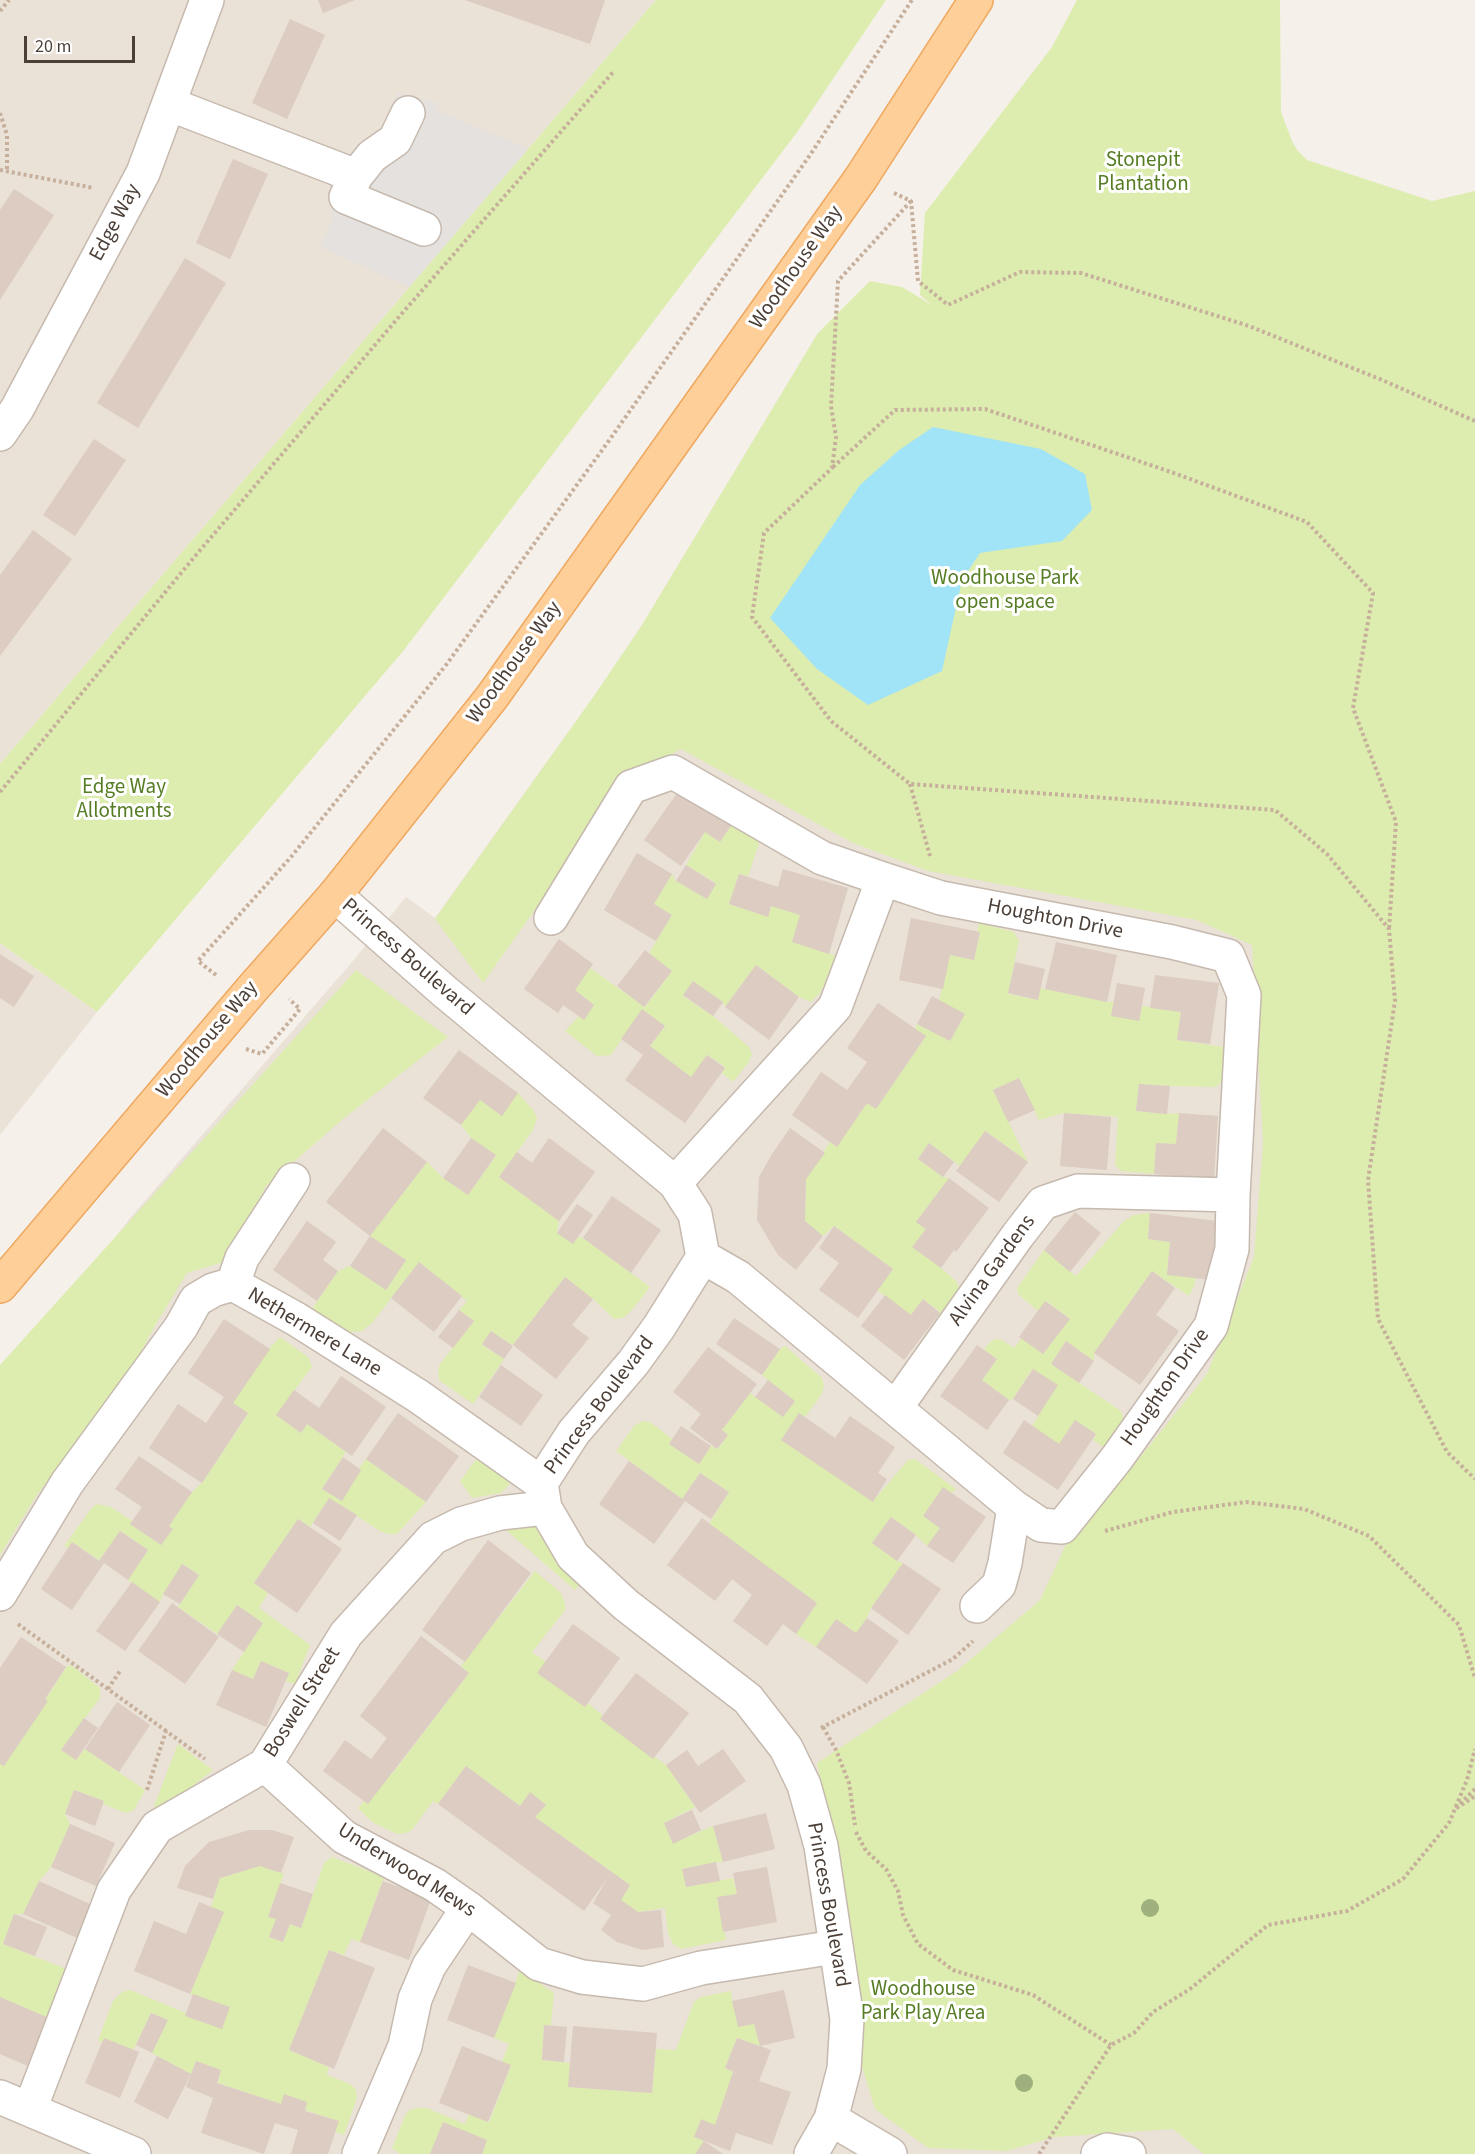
<!DOCTYPE html>
<style>
body{margin:0}
#map{position:relative;width:1475px;height:2154px;overflow:hidden;background:#f6f0ea;font-family:"Source Sans 3",sans-serif}
canvas{display:block}
.scale{position:absolute;left:24px;top:36px;width:111px;height:27px;box-sizing:border-box;border:3px solid #4b3f37;border-top:0;padding-left:8px;font-size:18px;line-height:21px;white-space:nowrap;color:#4b3f37;-webkit-text-stroke:4px #fff;paint-order:stroke}
</style>
<div id="map">
<canvas width="1475" height="2154"></canvas>
<div class="scale">20 m</div>
</div>
<script>
const g = document.querySelector('canvas').getContext('2d');
g.lineJoin = 'round';
function fill(path, color) {
  g.fillStyle = color;
  g.fill(path, 'evenodd');
}
function poly(rows) {
  const path = new Path2D();
  for (const r of rows) {
    path.moveTo(r[0], r[1]);
    for (let i = 2; i < r.length; i += 2) path.lineTo(r[i], r[i + 1]);
  }
  return path;
}
function strokePath(path, color, width, dash) {
  g.strokeStyle = color;
  g.lineWidth = width;
  g.lineCap = dash ? 'butt' : 'round';
  g.setLineDash(dash || []);
  g.stroke(path);
}
function write(font, color, halo, rows, align = 'center') {
  g.font = font + ' "Source Sans 3",sans-serif';
  g.lineWidth = 6;
  g.setLineDash([]);
  g.textBaseline = 'middle';
  g.strokeStyle = halo;
  g.fillStyle = color;
  for (const [text, x, y, turn = 0] of rows) {
    g.save();
    g.translate(x, y);
    g.rotate((+turn || 0) * Math.PI / 180);
    g.textAlign = isNaN(turn) ? turn : align;
    if (halo) g.strokeText(text, 0, 0);
    g.fillText(text, 0, 0);
    g.restore();
  }
}
const residential = poly([
 [0,0,656,0,0,764],
 [937,322,1140,334,1475,2154,0,2154,0,1388,131,1217,347,968,406,897,435,918,594,696,642,625,818,333],
 [0,943,97,1012,0,1135]
]);
const green = poly([
 [656,0,886,0,798,131,404,650,97,1012,0,943,0,764],
 [1077,0,1280,0,1281,112,1292,141,1297,150,1307,160,1432,201,1475,191,1475,2154,1204,2154,1173,2129,1054,2137,1007,2151,928,2148,875,2109,861,2063,861,2013,853,1935,817,1763,957,1671,1040,1600,1070,1536,1081,1531,1207,1374,1254,1257,1263,1143,1252,945,1197,920,928,871,853,843,681,749,630,776,483,983,435,919,594,696,642,625,818,333,870,281,902,287,932,305,920,295,925,213,1052,47],
 [732,824,755,837,759,844,748,876,739,874,729,904,768,916,772,906,800,915,793,942,836,956,831,973,819,994,811,1002,799,997,756,965,725,1007,723,1002,693,982,683,996,713,1016,749,1047,752,1054,749,1062,733,1082,722,1073,725,1067,708,1055,691,1077,650,1046,665,1026,642,1010,611,1055,597,1056,565,1031,579,1016,584,1019,594,1005,575,990,590,968,645,1007,672,971,649,954,671,915,654,904,672,874,676,881,707,899,716,883,686,865,705,832,720,842],
 [979,923,1014,932,1019,941,1008,994,1038,1000,1040,988,1107,1002,1114,1002,1139,1021,1142,1006,1181,1012,1177,1040,1230,1048,1227,1076,1216,1087,1170,1086,1139,1084,1136,1111,1167,1114,1179,1113,1176,1144,1156,1143,1154,1174,1121,1171,1115,1165,1118,1117,1064,1113,1039,1120,1019,1078,993,1090,1028,1162,986,1131,960,1166,929,1143,918,1159,943,1177,949,1178,916,1222,926,1229,913,1247,941,1268,956,1281,960,1288,945,1319,938,1316,940,1312,923,1299,911,1315,877,1290,893,1269,834,1226,823,1236,805,1221,806,1179,830,1142,837,1146,867,1103,876,1109,926,1036,915,1029,917,1024,950,1041,965,1014,939,1001,950,955,974,960,980,933,977,932],
 [356,970,448,1037,343,1119,266,1186,227,1261,187,1273,156,1324,115,1399,38,1493,0,1555,0,1365],
 [518,1093,533,1110,537,1118,533,1130,499,1177,559,1221,557,1233,573,1244,578,1237,583,1238,650,1287,631,1311,623,1318,614,1319,593,1299,565,1277,513,1345,491,1332,482,1345,504,1359,473,1404,439,1380,438,1372,440,1364,474,1321,459,1310,467,1301,419,1262,372,1323,362,1331,349,1332,337,1327,312,1309,338,1271,350,1266,386,1290,406,1260,370,1236,427,1162,443,1178,468,1195,496,1156,471,1138,461,1125,480,1100],
 [1150,1213,1148,1239,1170,1242,1167,1274,1196,1278,1194,1286,1189,1296,1152,1271,1094,1353,1094,1361,1066,1341,1051,1364,1121,1411,1123,1417,1123,1428,1108,1447,1102,1446,1093,1440,1096,1434,1075,1420,1059,1444,1032,1426,1057,1385,1032,1369,1013,1399,1009,1400,982,1380,997,1359,984,1350,989,1343,995,1339,1002,1340,1014,1348,1022,1338,1043,1354,1069,1318,1046,1301,1038,1311,1018,1294,1017,1288,1044,1250,1076,1276,1124,1221,1134,1215],
 [280,1337,308,1357,312,1367,276,1415,301,1433,307,1424,346,1452,322,1489,342,1501,361,1470,359,1468,366,1459,426,1502,397,1534,388,1534,380,1531,329,1498,310,1527,298,1519,254,1583,268,1593,259,1608,310,1645,295,1684,286,1681,289,1673,261,1661,253,1679,232,1670,263,1623,237,1606,217,1634,178,1607,199,1575,183,1564,163,1594,160,1602,128,1580,148,1550,121,1531,99,1560,72,1542,68,1548,64,1546,91,1509,97,1504,111,1507,132,1521,130,1524,161,1545,172,1529,169,1526,192,1492,202,1483,248,1414,233,1403,269,1349],
 [785,1346,822,1378,824,1386,822,1394,805,1417,799,1413,873,1501,908,1460,915,1459,956,1489,952,1493,943,1488,923,1516,940,1528,927,1546,916,1535,891,1517,872,1543,897,1561,903,1563,871,1608,867,1618,856,1633,836,1619,816,1647,796,1634,817,1603,709,1524,729,1492,700,1473,682,1499,616,1451,634,1426,643,1421,650,1422,672,1439,669,1444,699,1464,711,1446,718,1449,728,1435,722,1430,750,1393,783,1417,795,1401,762,1375,780,1349],
 [481,1453,510,1477,509,1485,501,1493,472,1498,460,1481],
 [505,1522,540,1526,580,1584,575,1590,498,1523],
 [535,1571,561,1593,565,1603,565,1610,532,1652,546,1662,538,1673,585,1707,588,1703,653,1759,655,1757,666,1765,695,1807,664,1823,673,1843,713,1826,723,1862,716,1862,682,1869,686,1887,733,1878,737,1894,718,1897,726,1940,681,1949,673,1944,668,1933,665,1908,638,1912,621,1900,630,1885,535,1817,546,1805,530,1793,520,1806,466,1766,438,1804,433,1801,412,1830,406,1833,397,1834,372,1822,358,1808,390,1773,392,1774,469,1673,461,1666],
 [71,1665,100,1688,100,1698,61,1750,76,1760,85,1749,145,1790,134,1810,126,1813,103,1804,104,1801,74,1790,65,1814,70,1824,51,1867,39,1881,23,1914,14,1914,3,1944,64,1968,67,1979,51,2019,0,1997,0,1764,4,1766,66,1667],
 [178,1744,213,1770,158,1813,154,1806],
 [332,1857,384,1877,360,1942,351,1939,344,1955,329,1950,289,2050,329,2067,327,2075,350,2084,356,2090,357,2098,344,2135,335,2132,338,2121,305,2110,307,2102,284,2095,281,2104,218,2083,221,2070,196,2061,191,2074,157,2056,152,2053,168,2020,151,2013,133,2050,102,2043,98,2040,113,2001,122,1992,130,1990,186,2013,229,2007,190,1994,223,1912,211,1907,220,1878,260,1866,284,1874,268,1916,276,1919,269,1937,283,1942,290,1924,301,1928,324,1863],
 [520,1970,554,1993,551,2025,544,2026,542,2060,570,2063,569,2087,652,2093,656,2049,676,2050,694,2002,701,1997,731,1991,732,2001,754,2024,760,2046,737,2038,725,2068,733,2072,725,2098,715,2125,695,2137,704,2141,695,2154,482,2154,487,2140,443,2123,430,2154,400,2154,392,2148,404,2118,408,2111,417,2108,427,2108,465,2124,469,2114,489,2122,511,2066,502,2061,509,2044,494,2038]
]);
const parking = poly([
 [397,93,438,103,436,110,528,149,409,287,320,247,332,221,330,184,339,160,366,146,385,121]
]);
const water = poly([
 [933,427,1041,449,1085,474,1092,510,1062,541,980,553,962,580,942,671,868,705,817,669,770,618,860,485,899,450]
]);
const building = poly([
 [318,0,355,0,323,13],
 [465,0,605,0,590,44],
 [290,19,325,35,287,119,252,103],
 [233,159,268,174,230,259,196,243],
 [14,189,54,215,0,300,0,210],
 [185,258,226,283,138,428,97,403],
 [94,439,126,460,75,536,43,515],
 [33,530,72,559,0,656,0,575],
 [680,789,732,824,720,842,705,832,681,866,644,840],
 [637,853,672,874,654,904,672,915,656,941,604,910],
 [686,865,716,884,707,899,676,881],
 [783,869,848,888,829,954,792,942,800,915,771,906,768,917,729,904,739,874,778,887],
 [911,918,980,932,974,960,950,955,943,989,899,980],
 [559,939,593,964,575,990,594,1005,584,1020,563,1005,558,1013,524,989],
 [1056,942,1117,955,1107,1002,1045,989],
 [645,950,672,971,644,1007,617,986],
 [0,954,34,976,14,1007,0,998],
 [1015,962,1045,969,1038,1000,1008,993],
 [756,965,799,997,769,1040,725,1007],
 [1155,975,1219,983,1210,1044,1177,1040,1181,1012,1150,1008],
 [693,981,723,1002,713,1016,683,995],
 [1117,983,1145,988,1139,1021,1111,1016],
 [932,996,965,1014,950,1041,917,1024],
 [878,1003,926,1036,876,1109,867,1103,837,1147,792,1115,821,1072,847,1090,867,1062,847,1048],
 [642,1009,665,1026,650,1046,691,1077,707,1055,725,1068,685,1123,625,1080,643,1055,621,1039],
 [459,1050,518,1093,502,1116,480,1100,461,1125,423,1098],
 [1019,1078,1035,1110,1008,1122,993,1090],
 [1139,1084,1170,1086,1167,1114,1136,1111],
 [1064,1113,1111,1117,1107,1170,1060,1166],
 [1179,1113,1218,1116,1214,1179,1154,1174,1156,1143,1176,1144],
 [383,1128,427,1162,370,1236,326,1202],
 [790,1128,825,1153,806,1179,805,1221,823,1236,796,1270,778,1255,757,1220,759,1177,772,1154],
 [985,1131,1028,1162,999,1202,956,1171],
 [471,1138,496,1155,468,1195,443,1178],
 [549,1138,595,1172,559,1221,499,1177,517,1152,532,1163],
 [929,1143,954,1162,943,1177,918,1159],
 [949,1178,989,1208,956,1252,954,1250,941,1268,912,1247,926,1229,916,1222],
 [612,1196,661,1230,631,1273,583,1238],
 [577,1204,593,1215,573,1244,557,1233],
 [1075,1212,1101,1233,1070,1272,1044,1250],
 [1150,1213,1217,1221,1211,1280,1167,1275,1170,1242,1148,1239],
 [307,1221,336,1242,323,1260,338,1271,317,1301,273,1270],
 [834,1226,893,1269,858,1318,819,1290,839,1263,819,1248],
 [370,1236,406,1260,386,1290,350,1266],
 [419,1262,462,1296,434,1332,391,1298],
 [1152,1271,1175,1288,1156,1315,1179,1331,1140,1385,1094,1353],
 [565,1277,593,1299,572,1325,589,1338,556,1379,513,1345],
 [885,1295,911,1315,923,1299,940,1313,904,1360,861,1326],
 [1045,1301,1070,1319,1043,1354,1019,1337],
 [459,1310,474,1321,453,1348,438,1337],
 [734,1318,780,1349,762,1375,716,1344],
 [224,1319,270,1349,233,1403,248,1413,202,1483,149,1448,178,1404,206,1423,224,1397,188,1373],
 [491,1331,513,1346,504,1359,482,1344],
 [1066,1341,1094,1361,1079,1383,1051,1364],
 [977,1345,997,1359,982,1380,1009,1400,987,1430,940,1396],
 [708,1347,757,1384,722,1430,728,1435,717,1449,690,1428,701,1414,673,1392],
 [501,1365,543,1395,521,1426,479,1397],
 [1033,1369,1058,1385,1038,1416,1013,1399],
 [341,1376,386,1407,352,1456,307,1424,301,1433,276,1415,294,1390,319,1408],
 [768,1380,795,1401,783,1417,755,1397],
 [398,1413,459,1456,426,1502,366,1459],
 [799,1413,835,1438,850,1416,895,1447,878,1473,887,1479,873,1502,781,1440],
 [1024,1420,1059,1444,1075,1420,1096,1434,1058,1490,1003,1453],
 [681,1426,711,1446,699,1464,669,1444],
 [139,1456,192,1492,169,1526,173,1529,161,1545,130,1524,142,1507,115,1489],
 [343,1457,361,1470,342,1501,322,1489],
 [629,1461,682,1499,700,1473,729,1492,711,1519,685,1501,654,1544,599,1504],
 [943,1487,986,1517,953,1563,927,1546,940,1528,923,1516],
 [329,1498,357,1515,340,1541,313,1523],
 [891,1517,916,1535,897,1561,872,1543],
 [702,1518,817,1603,796,1634,783,1624,767,1646,733,1621,752,1595,732,1579,715,1601,667,1565],
 [298,1519,342,1549,297,1613,254,1583],
 [120,1531,148,1550,128,1580,104,1563,72,1610,41,1589,72,1542,99,1561],
 [488,1540,531,1573,465,1662,422,1630],
 [903,1563,941,1589,908,1635,871,1608],
 [182,1564,199,1575,180,1604,163,1594],
 [132,1582,160,1602,125,1651,96,1631],
 [172,1603,219,1637,185,1684,138,1651],
 [237,1605,263,1623,244,1652,217,1634],
 [867,1618,899,1641,867,1684,816,1647,836,1619,856,1633],
 [573,1624,620,1658,585,1707,537,1673],
 [421,1636,469,1673,368,1804,323,1771,345,1740,371,1759,387,1738,360,1716],
 [21,1637,66,1667,45,1699,48,1701,4,1766,0,1764,0,1668],
 [261,1661,289,1673,266,1727,216,1705,232,1670,253,1679],
 [636,1673,689,1713,653,1759,600,1719],
 [117,1702,150,1725,119,1772,85,1749],
 [84,1718,98,1728,76,1760,61,1750],
 [723,1749,746,1781,700,1813,666,1765,687,1750,698,1766],
 [466,1766,520,1806,530,1792,546,1805,535,1817,630,1885,621,1900,638,1912,661,1910,664,1947,642,1950,617,1942,601,1930,611,1915,593,1903,608,1877,584,1911,438,1804],
 [74,1790,104,1801,95,1826,65,1814],
 [692,1810,701,1830,673,1844,664,1823],
 [766,1813,775,1849,723,1862,713,1826],
 [70,1824,115,1843,96,1886,51,1867],
 [249,1830,272,1830,294,1837,281,1873,260,1866,220,1878,213,1899,177,1888,185,1866,209,1842],
 [716,1862,720,1881,686,1887,682,1869],
 [767,1867,777,1922,723,1932,717,1897,737,1894,733,1873],
 [39,1881,92,1905,77,1938,23,1914],
 [383,1881,431,1899,409,1960,360,1942],
 [280,1883,313,1894,301,1928,290,1924,283,1942,269,1937,276,1919,268,1917],
 [199,1902,224,1912,190,1994,134,1971,154,1921,186,1934],
 [14,1914,47,1927,35,1956,3,1944],
 [329,1950,375,1968,334,2069,289,2050],
 [468,1965,516,1983,494,2038,447,2020],
 [784,1990,795,2038,760,2046,771,2050,759,2081,791,2092,772,2145,736,2133,730,2151,694,2137,701,2119,715,2125,733,2072,741,2075,725,2068,737,2038,760,2046,754,2024,738,2027,732,2001],
 [193,1994,230,2007,222,2029,185,2016],
 [0,1997,51,2019,30,2067,0,2054],
 [151,2013,168,2020,152,2053,136,2045],
 [544,2025,567,2027,564,2062,542,2060],
 [573,2026,657,2033,652,2093,568,2087],
 [104,2038,139,2052,120,2098,85,2083],
 [462,2046,511,2065,488,2122,439,2103],
 [157,2056,191,2074,196,2061,221,2070,217,2083,281,2104,284,2094,307,2102,305,2111,339,2121,328,2154,291,2154,298,2130,275,2123,264,2154,201,2133,213,2098,186,2087,191,2074,168,2119,134,2102],
 [443,2122,487,2140,482,2154,430,2154],
 [704,2141,723,2154,695,2154]
]);
const path = poly([
 [0,11,9,0],
 [0,113,7,135,7,171],
 [0,170,94,188],
 [894,193,911,201,918,281,948,305,1020,272,1081,273,1249,326,1382,380,1475,421],
 [911,201,838,281,831,406,836,437,832,468,764,533,752,617,831,721,910,784,1275,810,1327,854,1389,929,1395,1001,1368,1180,1378,1319,1447,1452,1475,1479],
 [833,467,895,410,985,409,1171,472,1307,522,1373,593,1353,708,1396,822,1389,929],
 [910,784,930,856],
 [0,792,196,555,398,318,614,71],
 [216,975,198,961,291,857,446,665,608,442,810,155,912,0],
 [246,1049,262,1054,300,1009,289,999],
 [1105,1531,1173,1512,1246,1502,1304,1509,1369,1536,1459,1625,1475,1678],
 [18,1624,166,1731],
 [108,1689,120,1671],
 [823,1727,836,1750,849,1783,855,1825],
 [821,1728,953,1659,973,1641],
 [1475,1789,1455,1809,1475,1796],
 [147,1790,166,1731,205,1759],
 [856,1832,866,1851,886,1869,898,1891,903,1915,918,1944,953,1970,1033,1995,1111,2045],
 [1039,2154,1111,2045,1134,2033,1153,2012,1190,1989,1268,1925,1347,1911,1403,1879,1449,1823,1467,1780,1475,1749]
]);
const minor = poly([
 [169,104,356,176],
 [408,113,395,140,372,156,356,176,346,197,424,229],
 [0,434,17,409,143,173,207,0],
 [335,895,444,991,675,1183,695,1214,703,1257,659,1327,633,1363,574,1432,541,1483,545,1508,573,1556,626,1605,748,1699,786,1748,804,1785,821,1846,847,2019,844,2069,831,2119,811,2154],
 [551,918,631,787,673,772,822,858,883,879,941,898,1172,942,1228,956,1244,995,1233,1195,1232,1249,1211,1326,1117,1458,1062,1527,1041,1525,1014,1507,738,1277,703,1257],
 [675,1183,835,1007,883,879],
 [233,1284,242,1258,293,1180],
 [896,1407,1018,1235,1043,1203,1078,1191,1233,1195],
 [0,1594,67,1483,181,1327,196,1300,213,1290,233,1284,296,1319,418,1396,541,1483],
 [977,1606,999,1585,1005,1563,1014,1507],
 [265,1765,344,1837,435,1885,468,1908,539,1964,582,1977,643,1984,701,1968,835,1947],
 [0,2097,134,2154],
 [30,2109,114,1890,157,1827,265,1765,346,1634,433,1538,461,1524,500,1513,545,1508],
 [831,2119,890,2154],
 [359,2154,405,2046,415,1999,429,1966,468,1908],
 [1098,2154,1107,2150,1129,2154]
]);
const major = poly([
 [0,1286,252,989,335,895,492,697,861,178,976,0]
]);
const trees = [
 [1150,1908],
 [1024,2083]
];
const parkNames = [
 ["Stonepit",1143,161],
 ["Plantation",1143,185],
 ["Woodhouse Park",1005,579],
 ["open space",1005,603],
 ["Edge Way",124,788],
 ["Allotments",124,812],
 ["Woodhouse",923,1990],
 ["Park Play Area",923,2014]
];
const streetNames = [
 ["Edge Way",116,223,-62],
 ["Woodhouse Way",797,268,-55],
 ["Woodhouse Way",515,663,-54],
 ["Houghton Drive",1055,920,11],
 ["Princess Boulevard",407,958,41],
 ["Woodhouse Way",208,1040,-50],
 ["Alvina Gardens",993,1271,-54],
 ["Nethermere Lane",314,1333,31],
 ["Houghton Drive",1166,1388,-55],
 ["Princess Boulevard",600,1406,-53],
 ["Boswell Street",303,1703,-58],
 ["Underwood Mews",406,1871,32],
 ["Princess Boulevard",827,1905,80]
];
fill(residential, '#eae1d7');
fill(green, '#ddedaf');
fill(parking, '#e4e1de');
fill(water, '#a2e4f7');
fill(building, '#dcccc1');
strokePath(minor, '#c6b9ae', 36);
strokePath(major, '#eea85f', 36);
strokePath(path, '#c6af9b', 4, [3, 3]);
strokePath(minor, '#fff', 33);
strokePath(major, '#ffcf9a', 33);
g.fillStyle = '#9eb17d';
for (const [x, y] of trees) {
  g.beginPath();
  g.arc(x, y, 9, 0, 2 * Math.PI);
  g.fill();
}
write('21px', '#567d23', '#fff', parkNames);
write('21px', '#4b3f37', '#fff', streetNames);
</script>
